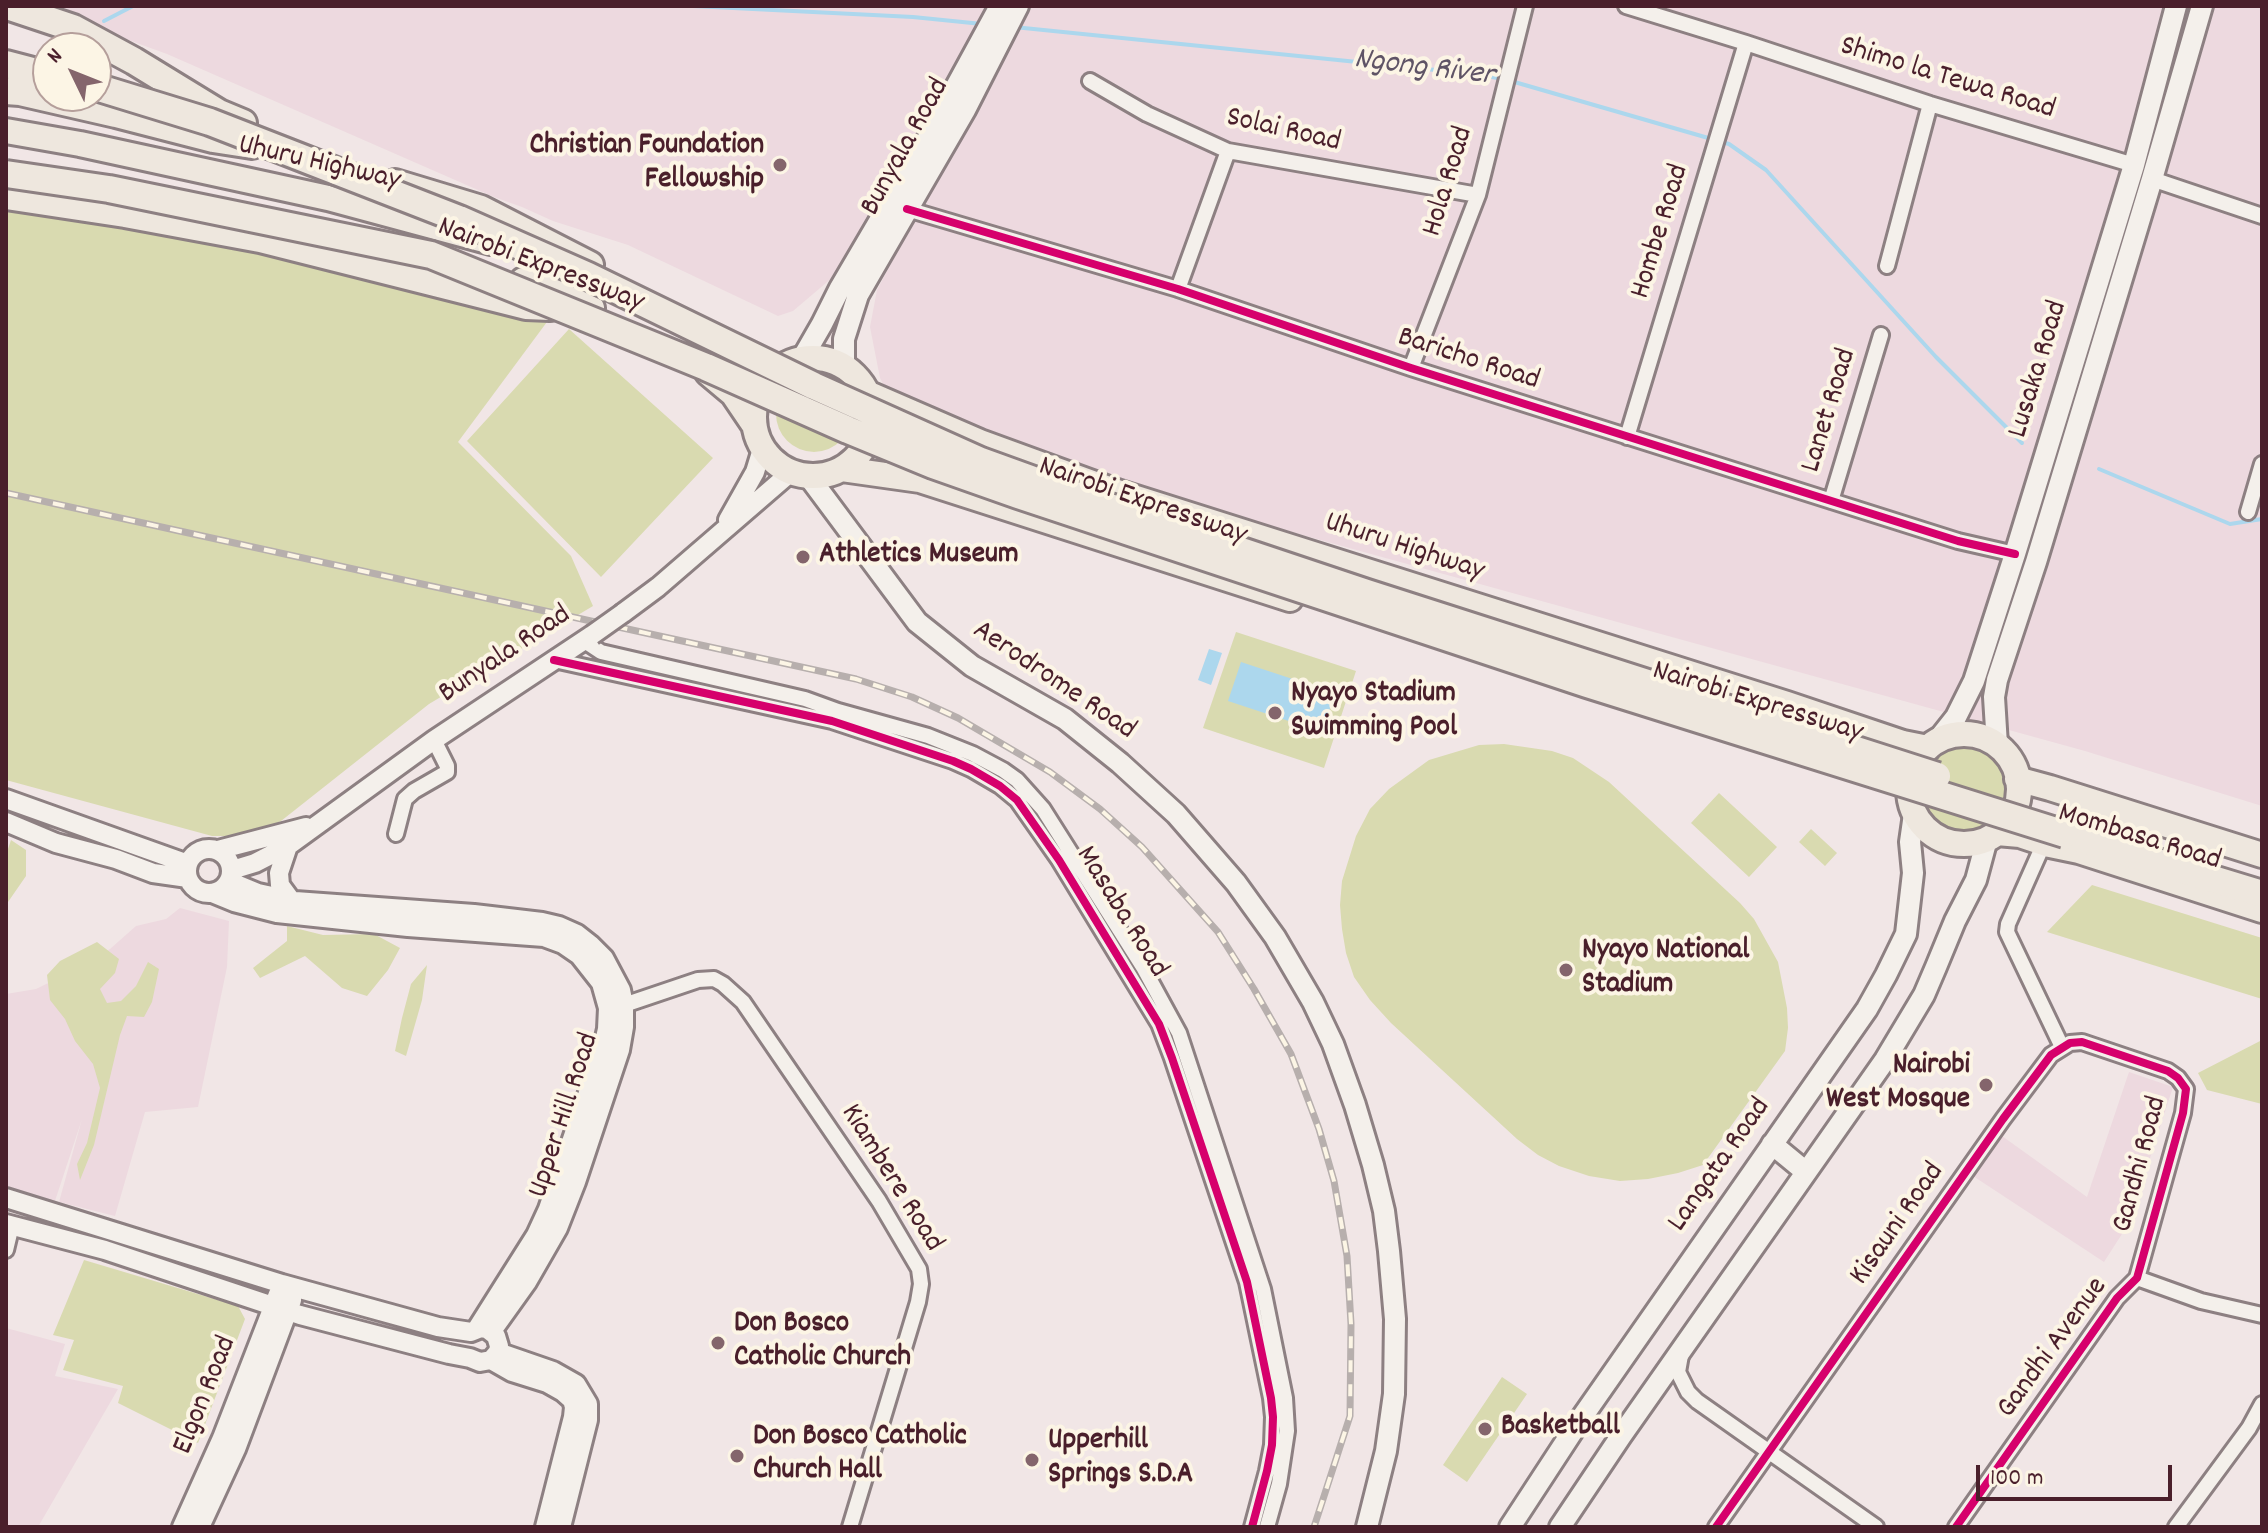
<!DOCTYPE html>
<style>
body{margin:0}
#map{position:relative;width:2268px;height:1533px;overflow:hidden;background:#f1e6e6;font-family:Dekko,sans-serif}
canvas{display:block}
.frame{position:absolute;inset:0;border:8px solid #4a1f2b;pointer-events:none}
.north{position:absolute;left:32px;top:32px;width:80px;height:80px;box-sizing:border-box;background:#fcf5e5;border:2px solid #b59f9b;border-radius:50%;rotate:313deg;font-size:22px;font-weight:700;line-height:32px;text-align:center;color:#4a1f2b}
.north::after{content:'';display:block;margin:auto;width:28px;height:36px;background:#84656c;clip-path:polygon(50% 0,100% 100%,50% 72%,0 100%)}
.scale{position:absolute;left:1976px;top:1465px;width:196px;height:36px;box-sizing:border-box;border:4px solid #4a1f2b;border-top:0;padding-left:10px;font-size:24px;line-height:28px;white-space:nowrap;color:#4a1f2b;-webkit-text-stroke:6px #fcf5e5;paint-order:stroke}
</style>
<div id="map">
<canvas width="2268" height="1533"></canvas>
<div class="frame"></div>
<div class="north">N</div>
<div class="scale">100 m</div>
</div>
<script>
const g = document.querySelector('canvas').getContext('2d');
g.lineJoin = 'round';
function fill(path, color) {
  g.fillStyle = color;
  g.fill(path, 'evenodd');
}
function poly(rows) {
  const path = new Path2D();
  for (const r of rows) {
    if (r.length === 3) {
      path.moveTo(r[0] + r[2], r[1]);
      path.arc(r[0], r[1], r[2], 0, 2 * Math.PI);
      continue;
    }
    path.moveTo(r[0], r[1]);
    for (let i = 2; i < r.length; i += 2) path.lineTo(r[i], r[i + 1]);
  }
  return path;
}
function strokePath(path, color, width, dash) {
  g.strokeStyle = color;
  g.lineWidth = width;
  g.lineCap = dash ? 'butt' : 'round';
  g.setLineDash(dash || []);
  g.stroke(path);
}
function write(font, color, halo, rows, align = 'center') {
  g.font = font + ' Dekko,sans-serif';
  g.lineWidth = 8;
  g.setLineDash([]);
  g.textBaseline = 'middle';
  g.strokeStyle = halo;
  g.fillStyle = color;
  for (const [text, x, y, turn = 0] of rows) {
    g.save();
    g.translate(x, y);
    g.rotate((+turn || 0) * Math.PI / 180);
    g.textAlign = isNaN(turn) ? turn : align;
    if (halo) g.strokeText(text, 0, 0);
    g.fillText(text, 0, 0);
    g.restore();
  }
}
const built = poly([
 [35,6,995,6,846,266,793,311,778,316,628,245,553,221,522,207,494,197,167,54],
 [1026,6,2262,6,2262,806,2085,751,947,437,896,409,880,378,870,327,877,290],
 [180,908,229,921,227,967,198,1107,145,1112,115,1216,59,1202,82,1119,54,1204,6,1190,6,994,36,989,71,972,110,949,136,926,166,919],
 [2129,1072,2173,1087,2129,1223,2104,1262,1973,1176,2002,1136,2087,1197],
 [6,1328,65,1344,55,1376,118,1389,38,1527,6,1527]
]);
const green = poly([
 [6,189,561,303,458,442,571,556,593,606,429,704,281,821,260,831,236,836,212,836,6,780],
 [569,329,713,458,601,577,467,441],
 [814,414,38],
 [1236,632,1356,671,1324,768,1203,728],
 [1504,744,1552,751,1573,758,1609,782,1740,903,1754,919,1778,962,1787,1008,1788,1028,1785,1051,1703,1165,1678,1173,1648,1179,1620,1181,1589,1176,1559,1166,1538,1155,1517,1139,1391,1023,1370,1000,1354,977,1346,953,1342,929,1340,905,1342,881,1356,836,1370,809,1389,789,1429,760,1479,745],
 [1964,789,44],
 [1719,793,1777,847,1749,877,1691,823],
 [1811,829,1837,853,1825,866,1799,842],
 [11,840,26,850,26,876,8,902,6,910,6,855],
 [2092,885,2262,938,2262,999,2047,932],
 [287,926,323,935,374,934,400,948,388,970,367,996,342,988,305,956,260,978,253,968,287,941],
 [97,942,119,959,115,973,100,989,107,1003,121,1001,136,986,148,962,159,969,152,1002,144,1017,127,1016,120,1035,94,1145,80,1180,77,1164,87,1143,100,1088,93,1064,75,1041,65,1019,50,1000,47,975,60,961],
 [427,965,422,1000,406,1056,395,1051,402,1018,411,984],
 [2262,1040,2262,1104,2207,1090,2198,1073],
 [84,1260,238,1306,245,1319,198,1443,118,1403,123,1386,63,1370,74,1340,53,1335],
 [1502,1377,1527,1394,1467,1482,1443,1465]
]);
const water = poly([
 [1209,649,1222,653,1211,685,1198,680],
 [1241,662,1335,693,1322,732,1228,701]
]);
const stream = poly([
 [693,6,913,17,982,24],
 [104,21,133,6],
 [1014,27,1475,74,1503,79],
 [1511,81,1729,144,1766,170,1936,357,2022,443],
 [2099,469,2230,524,2262,519]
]);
const minor = poly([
 [1626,6,1746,43,1930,104,2134,165],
 [1090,81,1147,114,1228,151,1478,195],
 [2152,179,2262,216],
 [907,209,1178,289,1411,368,1958,541,2015,554],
 [1887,266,1930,104],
 [1178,289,1228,151],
 [1411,368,1478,195,1525,6],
 [1627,437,1746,43],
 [1831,501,1881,335],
 [2248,512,2262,464],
 [583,640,601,652,805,699,838,711,928,736,973,754,1003,770,1017,780,1043,809,1143,967,1179,1033,1263,1289,1285,1398,1287,1431,1279,1484,1267,1527],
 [554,660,832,721,953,761,971,769,1000,786,1017,800,1059,860,1159,1024,1172,1058,1247,1282,1271,1398,1273,1417,1272,1445,1267,1471,1252,1527],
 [396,834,405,799,414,791,447,772,447,766,434,740],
 [2044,843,2008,924,2007,932,2062,1047],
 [624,1005,698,980,714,979,723,984,743,1002,849,1157,879,1201,919,1269,921,1284,918,1302,850,1527],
 [6,1250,12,1225],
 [2137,1278,2201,1301,2262,1315],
 [1681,1355,1678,1372,1688,1392,1697,1401,1876,1527],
 [1716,1527,2003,1119,2051,1055,2070,1043,2082,1042,2168,1071,2178,1078,2186,1089,2183,1113,2137,1278,2117,1298,1956,1527],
 [2176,1527,2249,1428,2262,1404]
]);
const tertiary = poly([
 [728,520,755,472,762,449],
 [623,613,658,587,790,473],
 [6,799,188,864],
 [6,822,56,843,116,859,153,873,188,878],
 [288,846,279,873,280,885,291,900],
 [209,871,22],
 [218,850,306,827],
 [232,870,255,863,288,846,434,740,592,635],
 [229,881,258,893,295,901,474,914,542,922,559,926,577,934,591,945,604,958,621,990,624,1005,624,1027,620,1050,576,1182,558,1228,527,1282,492,1331],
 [212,893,234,902,277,913,408,927,544,937,563,944,579,955,601,983,608,1008,607,1029,601,1055,548,1209,536,1235,476,1330],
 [6,1198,282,1284,438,1327,471,1332,481,1328,487,1329,496,1336,499,1346,498,1352,491,1360,480,1362,470,1358,449,1354,300,1315,105,1250,6,1224],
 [498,1352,553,1371,576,1384,588,1404,588,1420,561,1527],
 [491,1360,512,1372,547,1383,563,1392,572,1400,574,1407,573,1417,545,1527],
 [182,1527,222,1438,278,1294],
 [200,1527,236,1449,292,1300]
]);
const secondary = poly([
 [803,357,822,324,840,288,928,138,1000,6],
 [844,366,844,339,858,295,965,110,1018,6],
 [809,477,917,622,972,666,1065,719,1120,763,1176,814,1236,883,1275,937,1313,1002,1333,1044,1355,1105,1373,1165,1384,1211,1389,1251,1395,1319,1394,1394,1386,1451,1367,1527],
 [1937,741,1956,717,1974,681,2015,554,2134,165,2176,6],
 [1997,745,1994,697,1997,680,2036,562,2152,179,2202,6],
 [1772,1144,1806,1172],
 [1510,1527,1578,1423,1867,1009,1886,975,1906,934,1913,873,1910,842,1914,814],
 [1560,1527,1621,1436,1885,1060,1924,995,1936,967,1955,921,1976,880,1987,839]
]);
const trunk = poly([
 [6,131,80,144,328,198,491,242],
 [523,280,559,293,592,308],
 [813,417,59],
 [708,373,733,394,754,425],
 [867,393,980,442,1117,492,1787,704,1903,743,1928,748],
 [842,469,920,480,1290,599],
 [1964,789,55],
 [2017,779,2050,788,2262,855],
 [1997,833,2020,835,2050,845,2079,851,2262,910]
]);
const motorway = poly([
 [7,6,73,28,134,61,219,113,243,123],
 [6,64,48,75],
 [6,91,20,92,116,114,213,139,252,145],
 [395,183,481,209,590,265],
 [6,196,125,214,260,239,526,306,550,307],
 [2065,834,2262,894]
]);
const rail = poly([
 [6,493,856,679,912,697,958,718,1050,772,1100,809,1142,847,1218,932,1254,989,1291,1054,1319,1129,1334,1181,1347,1256,1351,1324,1350,1416,1314,1527]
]);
const tertiaryBridge = poly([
 [592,635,623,613]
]);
const motorwayBridge = poly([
 [96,87,210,122,459,219,588,276,814,386,981,461,1086,499,1367,593,1937,776],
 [6,174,109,189,431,255,706,367,848,430,933,465,1018,495,1587,684,2065,834]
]);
const cycleway = poly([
 [907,209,1178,289,1411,368,1958,541,2015,554],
 [554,660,832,721,953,761,971,769,1000,786,1017,800,1059,860,1159,1024,1172,1058,1247,1282,1271,1398,1273,1417,1272,1445,1267,1471,1252,1527],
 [1716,1527,2003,1119,2051,1055,2070,1043,2082,1042,2168,1071,2178,1078,2186,1089,2183,1113,2137,1278,2117,1298,1956,1527]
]);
const markers = [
 [780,165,8,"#84656c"],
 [803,557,8,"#84656c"],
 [1275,713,8,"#84656c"],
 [1566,970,8,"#84656c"],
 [1986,1085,8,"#84656c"],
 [718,1343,8,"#84656c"],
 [1485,1429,8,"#84656c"],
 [737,1456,8,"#84656c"],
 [1032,1460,8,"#84656c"]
];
const streetNames = [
 ["Shimo la Tewa Road",1947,80,17],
 ["Solai Road",1283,132,13],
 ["Bunyala Road",907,148,-61],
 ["Uhuru Highway",319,165,13],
 ["Hola Road",1450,182,-73],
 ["Hombe Road",1662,232,-73],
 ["Nairobi Expressway",540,267,21],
 ["Baricho Road",1468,361,18],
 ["Lusaka Road",2040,370,-73],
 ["Lanet Road",1831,411,-73],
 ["Nairobi Expressway",1142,503,19],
 ["Uhuru Highway",1404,549,18],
 ["Bunyala Road",506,656,-34],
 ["Aerodrome Road",1053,682,34],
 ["Nairobi Expressway",1757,704,17],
 ["Mombasa Road",2139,839,17],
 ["Masaba Road",1120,913,58],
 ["Upper Hill Road",566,1116,-72],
 ["Gandhi Road",2142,1165,-75],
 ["Langata Road",1721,1166,-55],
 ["Kiambere Road",890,1179,58],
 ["Kisauni Road",1899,1225,-55],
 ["Gandhi Avenue",2054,1349,-54],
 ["Elgon Road",207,1396,-68]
];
const poiNames = [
 ["Christian Foundation",764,148,"right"],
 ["Fellowship",764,182,"right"],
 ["Athletics Museum",819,557],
 ["Nyayo Stadium",1291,696],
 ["Swimming Pool",1291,730],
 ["Nyayo National",1582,953],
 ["Stadium",1582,987],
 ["Nairobi",1970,1068,"right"],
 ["West Mosque",1970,1102,"right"],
 ["Don Bosco",734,1326],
 ["Catholic Church",734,1360],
 ["Basketball",1501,1429],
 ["Don Bosco Catholic",753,1439],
 ["Church Hall",753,1473],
 ["Upperhill",1048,1443],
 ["Springs S.D.A",1048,1477]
];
const waterNames = [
 ["Ngong River",1424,70,7]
];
fill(built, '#edd9df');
fill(green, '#d9dab0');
fill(water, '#acd7ed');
strokePath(stream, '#acd7ed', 4);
strokePath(minor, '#8d8082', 20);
strokePath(tertiary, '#8d8082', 24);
strokePath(secondary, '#8d8082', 26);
strokePath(trunk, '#8d8082', 30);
strokePath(motorway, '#8d8082', 32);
strokePath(minor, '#f4f0eb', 14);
strokePath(tertiary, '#f4f0eb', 18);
strokePath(secondary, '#f4f0eb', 20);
strokePath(trunk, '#eee7de', 24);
strokePath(motorway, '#eee7de', 26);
strokePath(rail, '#b7afad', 7);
strokePath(rail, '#fcf5e5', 4, [12]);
strokePath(tertiaryBridge, '#8d8082', 24, []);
strokePath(motorwayBridge, '#8d8082', 32, []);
strokePath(tertiaryBridge, '#f4f0eb', 18);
strokePath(motorwayBridge, '#eee7de', 26);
strokePath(cycleway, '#d6006c', 8);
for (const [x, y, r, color] of markers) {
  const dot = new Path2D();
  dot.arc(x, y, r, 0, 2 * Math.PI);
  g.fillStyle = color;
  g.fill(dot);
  strokePath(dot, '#fcf5e5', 3);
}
write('30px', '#4a1f2b', '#fcf5e5', streetNames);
write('bold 30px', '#4a1f2b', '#fcf5e5', poiNames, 'left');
write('italic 32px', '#5f5466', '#fcf5e5', waterNames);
</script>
